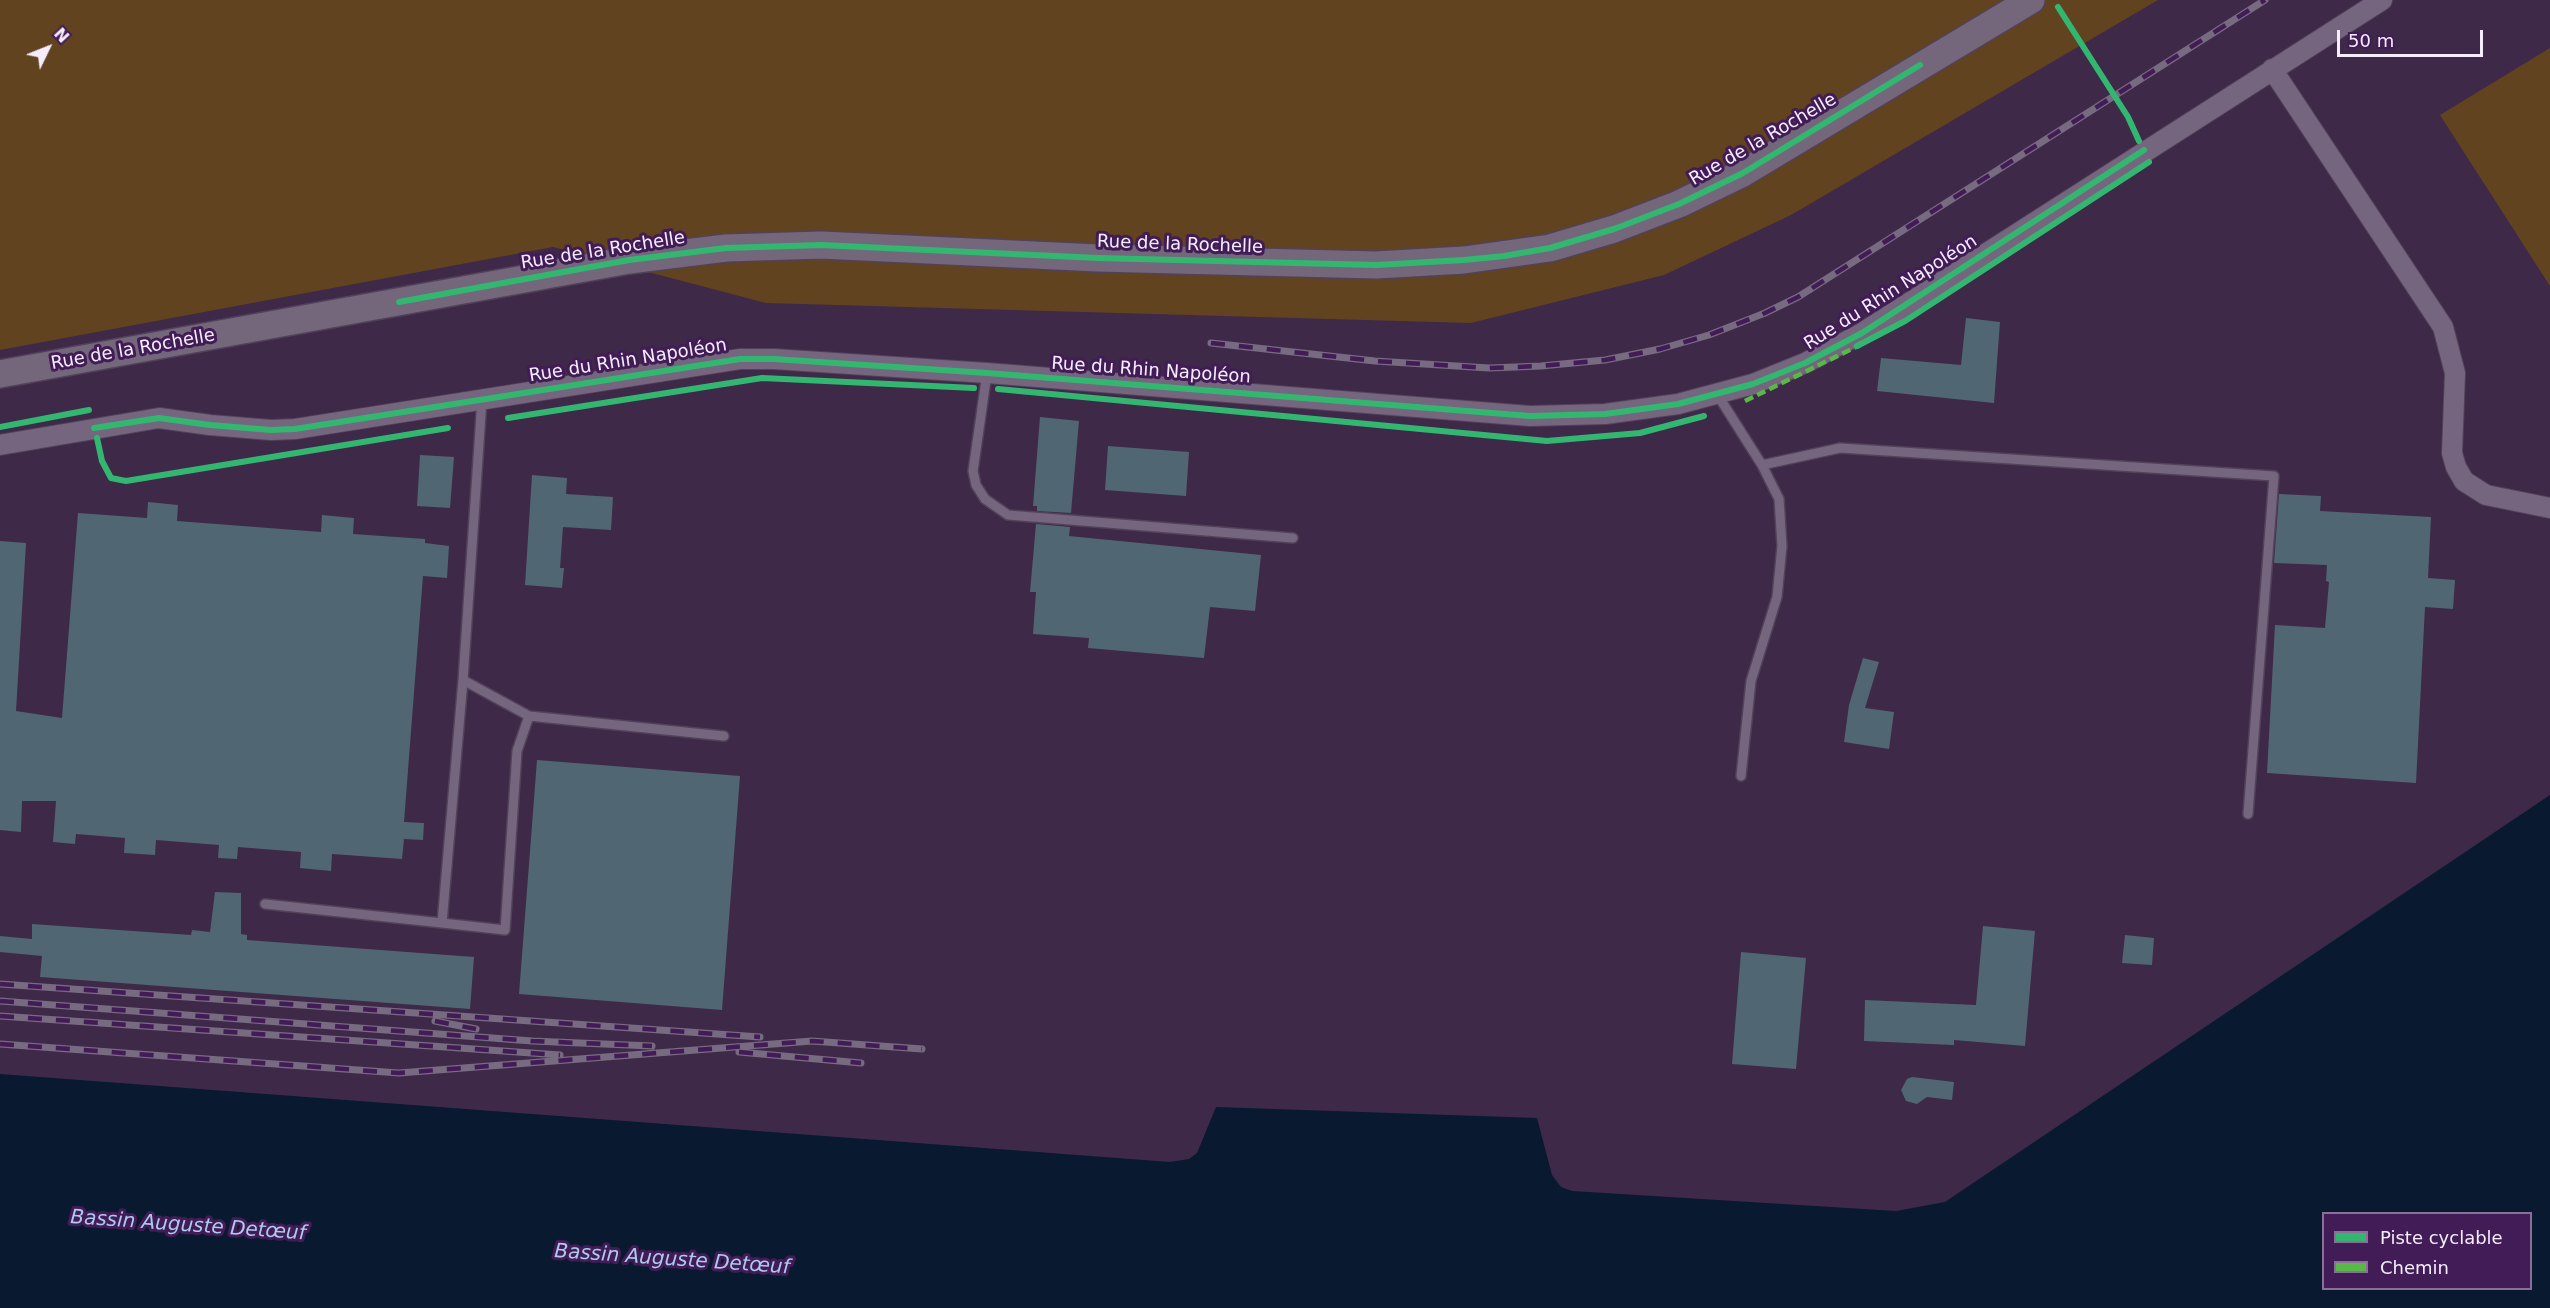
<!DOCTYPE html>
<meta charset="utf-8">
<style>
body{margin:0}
#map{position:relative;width:2550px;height:1308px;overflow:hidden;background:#3e2949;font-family:"DejaVu Sans",sans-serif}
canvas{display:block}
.legend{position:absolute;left:2322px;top:1212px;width:210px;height:78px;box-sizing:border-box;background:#421c56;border:2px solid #8a7098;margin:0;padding:8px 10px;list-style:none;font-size:18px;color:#f5edfb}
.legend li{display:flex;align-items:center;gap:12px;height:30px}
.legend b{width:30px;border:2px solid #8a7098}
.north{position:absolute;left:18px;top:18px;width:60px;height:60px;-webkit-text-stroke:4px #421c56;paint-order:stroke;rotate:47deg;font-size:16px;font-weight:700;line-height:24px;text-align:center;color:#f5edfb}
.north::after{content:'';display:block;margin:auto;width:21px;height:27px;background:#f5edfb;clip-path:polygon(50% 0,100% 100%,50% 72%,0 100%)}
.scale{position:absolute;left:2337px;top:30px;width:146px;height:27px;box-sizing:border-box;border:3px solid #f5edfb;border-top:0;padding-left:8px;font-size:18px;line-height:21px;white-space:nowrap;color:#f5edfb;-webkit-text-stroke:4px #421c56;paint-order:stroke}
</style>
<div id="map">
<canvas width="2550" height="1308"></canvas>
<ul class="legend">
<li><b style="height:8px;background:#33b770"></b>Piste cyclable</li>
<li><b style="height:8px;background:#58b947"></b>Chemin</li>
</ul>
<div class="north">N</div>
<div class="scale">50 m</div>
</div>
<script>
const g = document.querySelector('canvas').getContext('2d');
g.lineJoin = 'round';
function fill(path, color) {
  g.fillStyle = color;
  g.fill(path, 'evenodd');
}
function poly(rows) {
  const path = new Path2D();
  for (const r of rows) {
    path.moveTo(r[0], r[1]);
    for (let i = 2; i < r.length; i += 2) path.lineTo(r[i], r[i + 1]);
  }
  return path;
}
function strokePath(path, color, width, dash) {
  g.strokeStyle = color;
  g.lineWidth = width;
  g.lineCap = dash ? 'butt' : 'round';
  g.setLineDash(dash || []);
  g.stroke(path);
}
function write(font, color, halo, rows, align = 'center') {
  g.font = font + ' "DejaVu Sans",sans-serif';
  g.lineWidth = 6;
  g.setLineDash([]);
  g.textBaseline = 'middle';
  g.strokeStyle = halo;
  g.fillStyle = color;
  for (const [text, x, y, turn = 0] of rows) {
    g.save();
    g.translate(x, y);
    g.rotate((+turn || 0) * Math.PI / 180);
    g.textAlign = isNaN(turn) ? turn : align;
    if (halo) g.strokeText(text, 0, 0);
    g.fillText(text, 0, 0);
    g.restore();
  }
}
const green = poly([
 [0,0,2158,0,1791,215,1664,275,1471,323,766,303,553,247,0,350],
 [2550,48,2550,286,2440,115]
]);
const water = poly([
 [2550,795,2550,1308,0,1308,0,1074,1170,1162,1189,1159,1197,1153,1216,1107,1537,1118,1552,1175,1561,1187,1572,1191,1896,1211,1945,1202],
 [2324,1214,2530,1214,2530,1288,2324,1288]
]);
const building = poly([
 [1966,318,2000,322,1994,403,1877,391,1881,358,1961,365],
 [1040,417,1079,421,1071,513,1037,511,1037,506,1033,506],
 [1108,446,1189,452,1186,496,1105,490],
 [420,455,454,457,450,508,417,506],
 [532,475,567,478,566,494,613,497,611,530,563,527,560,568,564,568,562,588,525,585],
 [2279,494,2321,496,2320,511,2431,517,2428,578,2455,580,2453,609,2425,607,2416,783,2267,773,2275,625,2325,628,2329,582,2326,581,2327,565,2274,563],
 [148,502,178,505,177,521,321,532,322,515,354,518,353,534,425,539,425,543,449,546,447,578,423,576,404,822,424,823,423,840,404,839,402,859,332,854,331,871,300,868,301,852,238,847,237,859,218,858,219,845,156,840,155,855,124,853,125,838,76,834,75,844,53,842,56,801,22,801,21,832,0,830,0,541,26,543,16,711,62,718,78,513,147,518],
 [1036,524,1070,527,1069,536,1261,555,1255,611,1210,607,1204,658,1088,648,1089,638,1033,634,1036,592,1030,592],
 [1863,658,1879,662,1865,708,1894,712,1889,749,1844,742,1849,705],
 [537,760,740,776,722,1010,519,994],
 [215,892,241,893,241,934,247,935,247,940,474,957,470,1009,40,977,42,956,0,952,0,936,32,939,32,924,191,935,192,930,210,932],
 [1983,926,2035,931,2025,1046,1954,1040,1954,1045,1864,1041,1865,1000,1976,1005],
 [2125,935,2154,938,2152,965,2122,963],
 [1741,952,1806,958,1796,1069,1732,1064],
 [1912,1077,1954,1082,1952,1100,1927,1097,1917,1104,1906,1101,1901,1090,1907,1079]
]);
const service = poly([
 [987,373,973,471,976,485,985,499,1008,515,1293,538],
 [1717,394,1762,465,1779,499,1782,546,1777,597,1751,681,1741,776],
 [1762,465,1840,448,2274,476,2248,814],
 [463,680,529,716,724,736],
 [265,904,442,923,463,680,482,399],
 [442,923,505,930,517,751,529,716]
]);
const minor = poly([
 [2272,69,2443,327,2455,373,2452,453,2456,467,2464,481,2486,495,2550,508],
 [0,445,159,418,210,425,271,430,295,429,740,359,774,359,987,373,1530,416,1605,414,1678,404,1753,384,1805,363,1862,333,2382,0]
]);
const secondary = poly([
 [0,374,629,260,726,248,821,245,1098,258,1376,265,1464,260,1550,248,1614,229,1679,204,1743,173,2031,0]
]);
const rail = poly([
 [1211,343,1375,361,1489,368,1541,366,1605,360,1660,349,1709,335,1765,313,1798,297,2265,0],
 [0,984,760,1037],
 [0,1001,532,1041,652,1046],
 [0,1016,560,1055],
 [435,1021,476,1029],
 [0,1044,399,1073,812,1041,922,1049],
 [739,1052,861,1063]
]);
const quiet = poly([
 [1745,401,1860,345]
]);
const cycleway = poly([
 [2058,7,2128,117,2139,141],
 [399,302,629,260,726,248,821,245,1098,258,1376,265,1464,260,1504,256,1550,248,1614,229,1679,204,1743,173,1920,65],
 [1857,346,1905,321,2149,162],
 [998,389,1547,441,1640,433,1704,416],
 [508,418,762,378,974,388],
 [0,427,89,410],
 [94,428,159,418,210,425,271,430,295,429,740,359,774,359,987,373,1530,416,1605,414,1678,404,1753,384,1805,363,1862,333,2144,150],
 [97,438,102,461,111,478,126,481,448,428]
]);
const streetNames = [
 ["Rue de la Rochelle",1763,140,-30],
 ["Rue de la Rochelle",1180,245,2],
 ["Rue de la Rochelle",603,251,-9],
 ["Rue du Rhin Napoléon",1891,293,-32],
 ["Rue de la Rochelle",133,350,-10],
 ["Rue du Rhin Napoléon",628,361,-9],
 ["Rue du Rhin Napoléon",1151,371,4]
];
const waterNames = [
 ["Bassin Auguste Detœuf",188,1226,4],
 ["Bassin Auguste Detœuf",672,1260,4]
];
fill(green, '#62431f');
fill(water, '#09192f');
fill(building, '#516673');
strokePath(service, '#524259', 12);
strokePath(minor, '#524259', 22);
strokePath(secondary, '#524259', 30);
strokePath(service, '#75657f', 9);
strokePath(minor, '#75657f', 20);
strokePath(secondary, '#74677b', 27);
strokePath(rail, '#786a80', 7);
strokePath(rail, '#421c56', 4.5, [14]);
strokePath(quiet, '#58b947', 4.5, [9, 4.5]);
strokePath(cycleway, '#33b770', 6);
write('18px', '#f5edfb', '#421c56', streetNames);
write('italic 20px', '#abcaee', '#421c56', waterNames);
</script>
